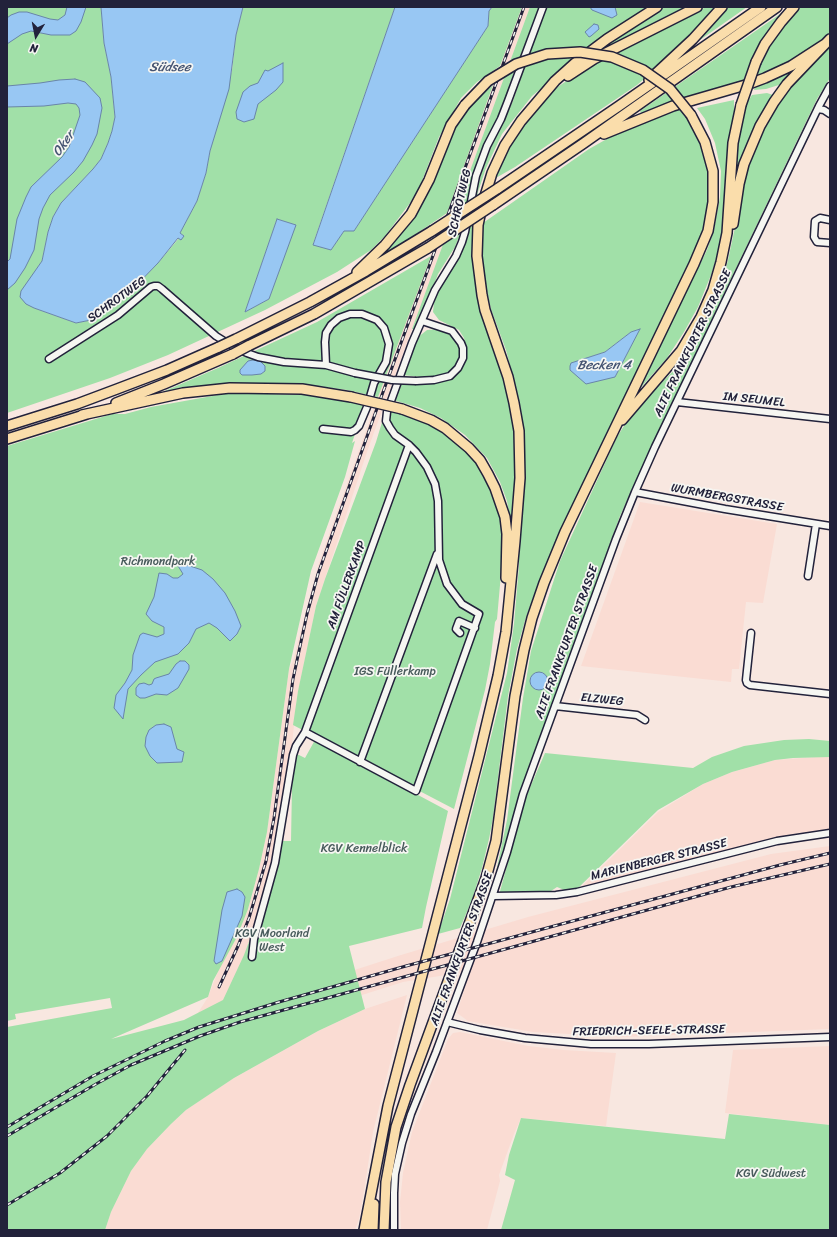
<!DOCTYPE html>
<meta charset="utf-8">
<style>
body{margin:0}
#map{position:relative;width:837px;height:1237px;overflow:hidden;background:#f8e7e0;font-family:Sriracha,sans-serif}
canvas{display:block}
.frame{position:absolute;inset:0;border:8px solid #22223b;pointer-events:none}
.north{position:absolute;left:16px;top:16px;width:40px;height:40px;-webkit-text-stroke:3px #f6f6f2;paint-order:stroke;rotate:190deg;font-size:11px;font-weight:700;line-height:16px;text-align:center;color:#22223b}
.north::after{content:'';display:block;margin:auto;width:14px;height:18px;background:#22223b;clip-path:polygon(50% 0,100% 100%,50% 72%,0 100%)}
</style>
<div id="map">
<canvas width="837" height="1237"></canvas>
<div class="frame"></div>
<div class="north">N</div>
</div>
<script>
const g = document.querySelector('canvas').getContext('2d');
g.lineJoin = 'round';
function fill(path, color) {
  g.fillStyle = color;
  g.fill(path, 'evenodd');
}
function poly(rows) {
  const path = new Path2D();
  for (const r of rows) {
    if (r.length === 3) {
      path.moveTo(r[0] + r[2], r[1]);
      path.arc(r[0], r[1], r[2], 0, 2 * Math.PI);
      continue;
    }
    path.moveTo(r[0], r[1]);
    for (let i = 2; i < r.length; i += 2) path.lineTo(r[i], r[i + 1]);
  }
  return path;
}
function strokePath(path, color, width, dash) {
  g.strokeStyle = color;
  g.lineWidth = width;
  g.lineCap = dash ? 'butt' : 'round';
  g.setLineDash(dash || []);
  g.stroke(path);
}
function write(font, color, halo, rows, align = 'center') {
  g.font = font + ' Sriracha,sans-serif';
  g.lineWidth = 3.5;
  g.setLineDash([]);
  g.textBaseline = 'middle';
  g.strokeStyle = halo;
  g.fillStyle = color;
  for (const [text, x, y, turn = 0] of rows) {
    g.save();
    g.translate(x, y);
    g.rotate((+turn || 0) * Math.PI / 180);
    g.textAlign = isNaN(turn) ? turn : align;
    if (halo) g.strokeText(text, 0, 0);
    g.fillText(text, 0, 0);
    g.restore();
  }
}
const built = poly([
 [522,7,530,7,368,449,316,606,298,692,287,786,273,862,257,920,224,1012,401,955,528,917,771,854,830,846,830,1029,622,1037,533,1032,468,1021,457,1013,470,971,403,982,204,1045,191,1024,208,997,219,969,237,937,248,909,259,869,267,832,289,669,293,661,318,566,378,397],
 [640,502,777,524,763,603,746,602,739,669,732,669,731,682,581,666],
 [817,757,830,757,830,829,792,834,767,840,585,887,581,887,658,812,703,784,732,772,775,760],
 [407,995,373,1132,365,1185,359,1219,355,1230,105,1230,111,1212,131,1171,147,1149,171,1124,186,1110,234,1078,318,1031,365,1009],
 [460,1032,528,1046,564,1050,616,1053,606,1126,521,1118,514,1134,499,1175,500,1181,487,1230,401,1230,400,1202,403,1173,412,1132,448,1039,453,1033],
 [830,1046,830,1125,725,1113,733,1050]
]);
const green = poly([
 [7,7,101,7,104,43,111,77,115,117,112,131,108,143,101,159,93,169,61,203,53,217,48,232,42,261,36,270,34,308,76,323,91,320,126,296,158,263,179,238,184,236,180,233,197,201,206,173,210,151,232,70,236,35,243,7,395,7,313,244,331,250,344,231,354,231,488,26,489,11,492,7,522,7,500,66,477,82,461,98,439,137,420,186,410,203,385,236,371,250,337,272,265,310,168,355,110,378,7,413],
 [277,219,295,225,269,299,245,312],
 [530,7,539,7,510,83,506,101,489,135,475,171,462,229,455,247,438,274,427,303,414,329,412,329],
 [545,7,652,7,573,62,532,96,502,134,486,168,478,192,473,229,474,269,477,293,508,390,516,439,516,466,511,524,507,501,500,482,487,458,465,435,441,418,420,408,393,400,398,385,415,385,442,382,450,379,456,375,463,367,467,356,466,347,464,338,459,330,439,320,433,312,434,303,438,291,461,254,468,232,480,178,485,163,495,138,513,101],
 [663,7,687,7,604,48,602,47],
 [706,7,719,7,710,18,655,70,637,85,515,167,494,179,501,159,516,134,544,99,559,86,595,62],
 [726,7,747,7,700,40,698,38],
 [801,7,830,7,830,34,798,57,755,78,770,46,786,24],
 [783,12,756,51,743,81,641,113,640,111],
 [830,45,830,78,817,99,727,287,679,390,649,452,620,516,519,796,504,853,497,873,496,872,507,820,523,698,531,651,560,561,617,437,629,418,639,406,677,367,691,347,707,320,722,283,728,260,742,195,749,164,757,138,774,108,789,87],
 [796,68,782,84,766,89,754,90,756,84],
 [493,85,447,213,376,261,399,235,456,121,468,106],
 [767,93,773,95,773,97,737,179,735,180,736,153,747,103,752,95],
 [734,100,734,113,728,145,722,231,718,252,711,275,698,307,684,332,667,358,637,392,707,250,714,230,720,197,721,171,715,143,705,119,697,108],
 [680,108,698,130,708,163,710,198,701,237,565,520,539,582,526,617,517,649,508,696,493,818,489,839,482,868,472,900,460,928,438,934,450,899,507,673,514,624,519,566,519,538,525,467,524,439,521,410,516,388,506,350,491,309,484,278,482,249,483,223,589,149,621,131,641,122],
 [639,330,615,377,572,363,605,352,631,332],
 [431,256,378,397,347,390,318,386,260,384,216,385,160,394,160,393,218,368,317,322],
 [439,329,451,334,458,341,461,351,460,360,455,370,447,374,430,378,402,375,417,338,427,330],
 [229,393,305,395,365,404,352,443,355,441,345,477,311,571,289,669,267,832,259,869,248,909,237,937,213,981,208,997,111,1039,184,1020,223,1000,244,955,257,920,267,885,277,841,291,841,292,786,295,753,305,758,315,740,448,811,426,907,422,928,349,946,365,1009,318,1031,234,1078,186,1110,171,1124,147,1149,131,1171,111,1212,105,1230,7,1230,7,1027,112,1008,110,998,15,1014,16,1019,7,1021,7,446,112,414,125,414,151,407],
 [386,409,416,417,448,433,461,443,484,471,497,504,501,519,503,551,497,619,495,622,490,664,485,690,454,809,293,725,298,691,316,606,325,579,376,442],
 [809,739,830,741,830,757,793,758,775,760,732,772,703,784,658,810,576,890,567,891,557,887,548,893,499,895,525,799,545,753,693,768,712,757,744,746,784,740],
 [729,1114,830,1125,830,1230,501,1230,515,1180,505,1175,509,1155,521,1118,725,1139]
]);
const water = poly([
 [67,7,86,7,81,22,76,31,70,35,51,35,31,31,22,34,7,44,7,18,11,15,19,12,27,12,50,19,58,20,65,15,67,7],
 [101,7,243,7,236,35,229,89,210,151,206,173,197,201,180,233,184,236,181,240,178,238,158,263,126,296,91,320,76,323,34,308,26,304,20,297,21,291,42,261,48,232,53,217,61,203,93,169,101,159,108,143,112,131,115,117,111,77,104,43,101,7],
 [395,7,492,7,489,11,488,26,354,231,344,231,331,250,313,245,395,7],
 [590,7,615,7,617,15,612,18,592,10,590,7],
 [594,24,598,25,599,29,591,36,589,37,585,32,594,24],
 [283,63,283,82,276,90,258,104,254,119,244,122,237,119,236,112,243,92,250,86,258,83,265,70,268,71,283,63],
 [75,79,85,82,100,98,102,108,97,134,92,145,83,161,74,172,50,195,43,208,39,219,34,250,25,268,15,283,7,290,7,262,10,259,17,219,26,197,31,187,62,157,69,147,80,115,79,108,76,104,68,103,44,106,7,107,7,86,40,83,59,80,75,79],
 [277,219,296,225,269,299,245,312,277,219],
 [640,329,615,377,586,384,570,370,570,366,571,363,605,352,631,332,640,329],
 [253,360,260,361,265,366,265,371,261,374,252,375,242,375,240,373,240,370,248,361,253,360],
 [175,561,202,570,213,579,225,593,235,611,241,626,237,634,230,641,217,628,209,623,196,629,189,643,178,654,155,662,141,675,128,689,123,719,114,708,116,695,125,683,132,670,133,655,140,635,143,633,157,637,164,634,164,627,152,621,146,614,154,597,159,573,167,574,173,578,178,578,183,574,175,561],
 [180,661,185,661,189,665,189,669,178,688,167,695,156,694,145,698,140,698,136,695,136,688,139,684,144,683,149,685,152,684,154,679,156,678,169,674,176,664,180,661],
 [539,681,9],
 [164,724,171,727,177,749,184,752,182,762,157,763,150,756,145,746,146,737,149,730,156,725,164,724],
 [237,889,242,892,245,897,242,916,222,961,216,964,214,961,222,910,227,892,237,889]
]);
const minor = poly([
 [818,109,824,110,830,114],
 [830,220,820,218,815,221,814,237,817,242,830,243],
 [49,359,118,315,151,287,154,286,158,286,162,289,216,336,232,346,247,353,258,357,284,362,326,365,355,373],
 [416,381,434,380,450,376,458,368,463,358,463,348,461,343,452,331,422,321],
 [677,402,830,419],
 [323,429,351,432,355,430,359,426,367,407,374,383,386,362,389,344,384,328,377,320,362,314,350,314,339,318,331,325,326,333,325,342,326,365],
 [409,445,305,732,416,791,479,614,462,604,447,584,439,560,438,501,435,484,427,467,416,452,409,445,395,435,390,428,386,421,387,412,412,343,435,290,456,256,462,242,465,232,476,176,487,146,501,119,508,101,543,7],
 [635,492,725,509,830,526],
 [808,576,816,524],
 [460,633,456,629,459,621,475,628],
 [751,633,746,680,747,683,750,685,830,694],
 [555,706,637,715,645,720],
 [360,762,437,554],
 [493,896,556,895,577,892,777,841,830,833],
 [252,957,254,939,275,863,293,755,296,746,305,732],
 [447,1022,480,1030,525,1038,591,1044,649,1044,830,1037],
 [394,1230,394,1193,395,1174,402,1143,411,1114,436,1052,477,942,507,852,523,794,616,539,635,492,655,447,819,106,830,86]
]);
const highway = poly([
 [756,62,765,44,781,22,794,7],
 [568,76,594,59,697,7],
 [649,80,693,39,722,7],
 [604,134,673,106,749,84,765,78,791,66,825,44],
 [497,189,619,106,761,7],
 [493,205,584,143,777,7],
 [733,224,739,184,744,164,760,126,774,102,787,84,830,39],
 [357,272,385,245,411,214,429,180,451,125,465,105],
 [236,339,310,302,366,271,432,231],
 [248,346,314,314,428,248],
 [116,403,164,384,233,354],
 [402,409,431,420,445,428,469,448,480,460,488,474,495,488,505,517,507,534,506,578],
 [82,415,183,393,230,388,302,389,351,397],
 [622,420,681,351,701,317,713,290,721,262,727,233,733,143,741,105],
 [7,426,77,404,117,389,167,370,219,347],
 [7,439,87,414],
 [364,1230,388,1106,479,756,498,676,506,632,515,541,520,478,519,431,514,403,508,377,485,310,482,295,477,256,478,225,482,206,492,173,505,145,521,121,555,81,575,63,607,39,657,7],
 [373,1230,374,1204],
 [384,1230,386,1182,396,1127,410,1085,486,878,496,841,515,696,524,650,532,618,544,583,565,532,694,264,708,231,713,202,713,171,705,142,691,115]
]);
const rail = poly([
 [219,987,238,946,249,918,266,861,274,818,293,679,307,614,318,574,375,414,524,7],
 [7,1127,93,1076,165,1041,199,1027,279,1002,406,966,780,865,830,853],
 [7,1136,96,1084,131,1065,200,1036,240,1022,731,887,830,864],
 [7,1205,60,1173,107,1136,147,1096,185,1050]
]);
const minorBridge = poly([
 [355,373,392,380,416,381]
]);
const highwayBridge = poly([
 [465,105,488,81,516,64,547,54,580,52,612,57,643,70,670,89,691,115],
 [741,105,756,62],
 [432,231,497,189],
 [428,248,493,205],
 [219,347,236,339],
 [233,354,248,346],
 [351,397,402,409]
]);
const streetNames = [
 ["SCHROTWEG",460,203,-77],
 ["SCHROTWEG",117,300,-36],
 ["ALTE FRANKFURTER STRASSE",693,343,-64],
 ["IM SEUMEL",754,400,6],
 ["WURMBERGSTRASSE",727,498,10],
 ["AM FÜLLERKAMP",347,585,-70],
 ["ALTE FRANKFURTER STRASSE",567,642,-70],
 ["ELZWEG",602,700,6],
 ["MARIENBERGER STRASSE",659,860,-14],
 ["ALTE FRANKFURTER STRASSE",462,949,-70],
 ["FRIEDRICH-SEELE-STRASSE",649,1031,-1]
];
const parkNames = [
 ["Richmondpark",158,562],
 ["IGS Füllerkamp",395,672],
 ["KGV Kennelblick",364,849],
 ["KGV Moorland",272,934],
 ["West",272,948],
 ["KGV Südwest",771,1174]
];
const waterNames = [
 ["Südsee",170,68],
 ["Oker",64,144,-55],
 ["Becken 4",604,366]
];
fill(built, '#fadcd3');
fill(green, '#a1e0a8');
fill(water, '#98c7f3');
strokePath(water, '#6985a9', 1);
strokePath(minor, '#22223b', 9);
strokePath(highway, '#22223b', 12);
strokePath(minor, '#f6f6f2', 6);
strokePath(highway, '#faddab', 9);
strokePath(rail, '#22223b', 3);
strokePath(rail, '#f6f6f2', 1.5, [4.5]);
strokePath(minorBridge, '#22223b', 9, []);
strokePath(highwayBridge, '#22223b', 12, []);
strokePath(minorBridge, '#f6f6f2', 6);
strokePath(highwayBridge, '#faddab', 9);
write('12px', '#22223b', '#f6f6f2', streetNames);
write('12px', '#485b5c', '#f6f6f2', parkNames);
write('italic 13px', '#455472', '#f6f6f2', waterNames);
</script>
